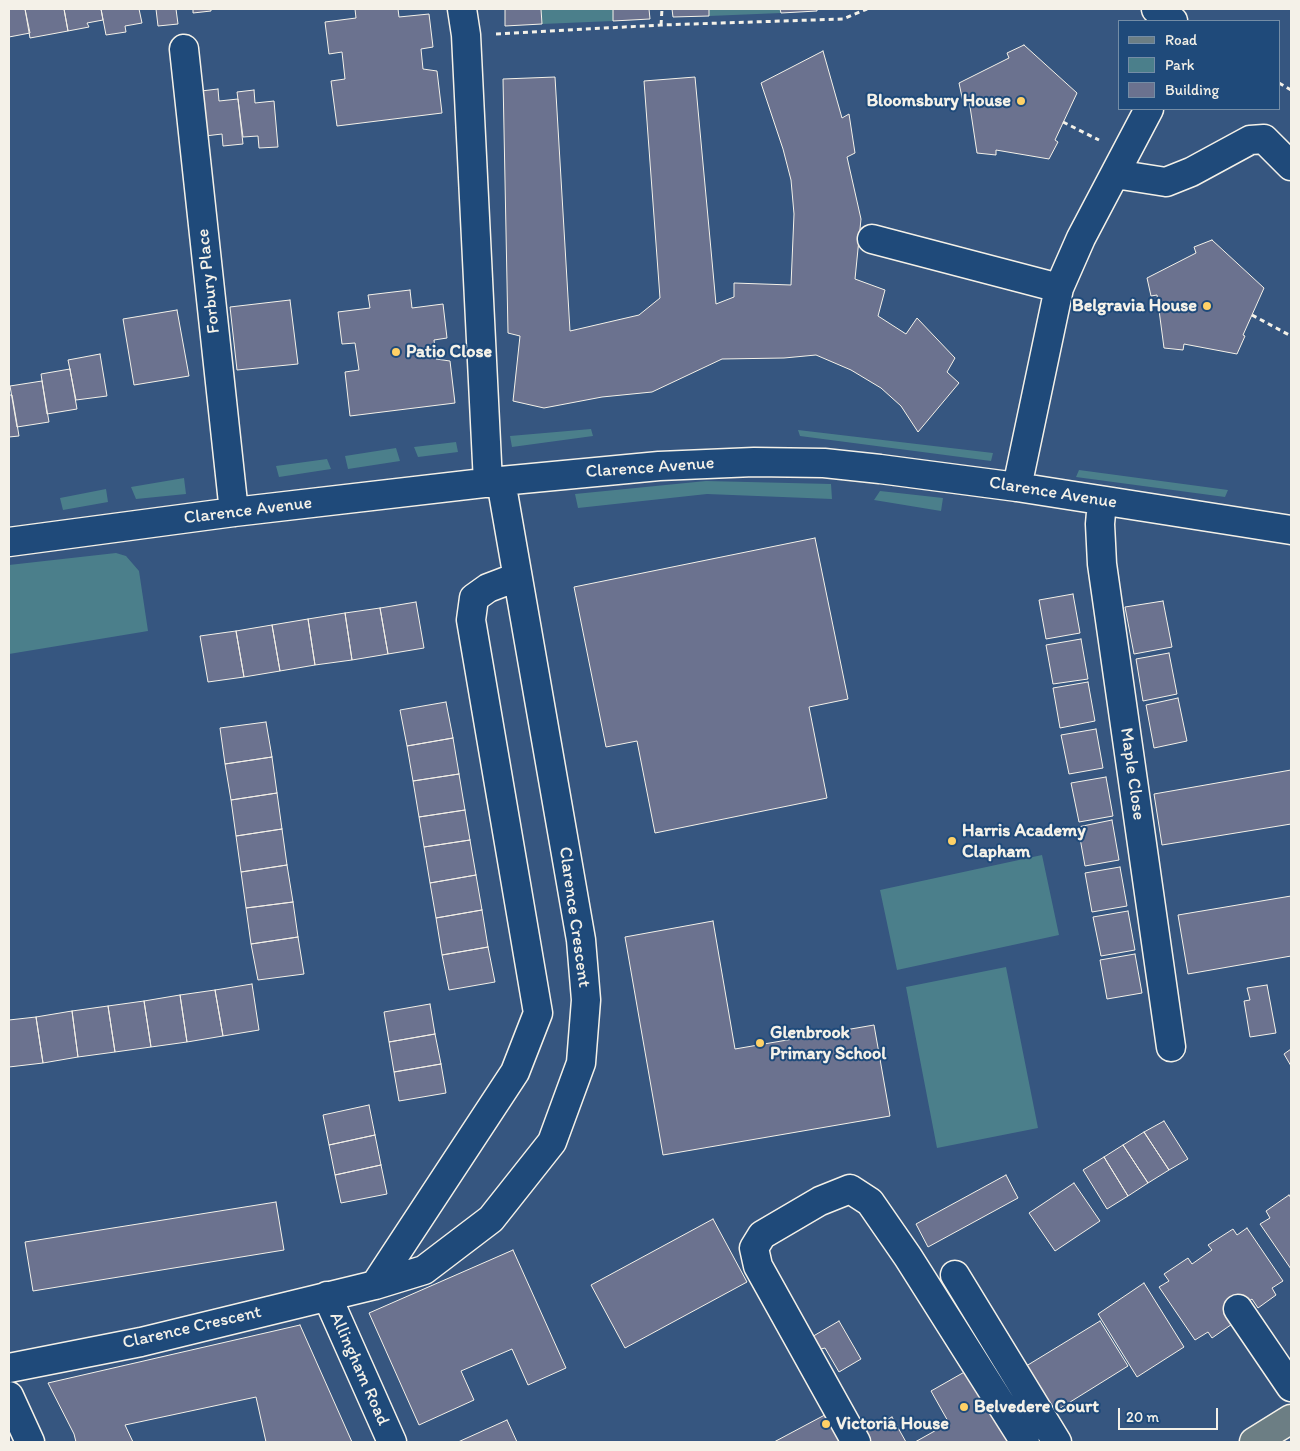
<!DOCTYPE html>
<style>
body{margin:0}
#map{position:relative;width:1300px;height:1451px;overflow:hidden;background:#365680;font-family:Itim,sans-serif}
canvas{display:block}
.frame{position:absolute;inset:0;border:10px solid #f4f1e8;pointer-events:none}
.legend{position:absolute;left:1118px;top:20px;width:162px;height:90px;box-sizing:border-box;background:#1f4a7a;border:1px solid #748da6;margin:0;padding:6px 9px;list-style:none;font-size:15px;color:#f4f1e8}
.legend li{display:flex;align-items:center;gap:10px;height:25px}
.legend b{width:25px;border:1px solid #748da6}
.scale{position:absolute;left:1118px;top:1408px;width:100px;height:22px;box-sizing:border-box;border:2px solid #f4f1e8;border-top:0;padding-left:6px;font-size:15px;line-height:18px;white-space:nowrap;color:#f4f1e8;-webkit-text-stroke:4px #1f4a7a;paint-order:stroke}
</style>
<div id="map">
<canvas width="1300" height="1451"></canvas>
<div class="frame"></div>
<ul class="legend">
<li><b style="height:6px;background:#6c7e84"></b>Road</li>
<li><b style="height:14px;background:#4b7f8b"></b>Park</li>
<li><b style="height:14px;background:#6b728f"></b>Building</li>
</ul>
<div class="scale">20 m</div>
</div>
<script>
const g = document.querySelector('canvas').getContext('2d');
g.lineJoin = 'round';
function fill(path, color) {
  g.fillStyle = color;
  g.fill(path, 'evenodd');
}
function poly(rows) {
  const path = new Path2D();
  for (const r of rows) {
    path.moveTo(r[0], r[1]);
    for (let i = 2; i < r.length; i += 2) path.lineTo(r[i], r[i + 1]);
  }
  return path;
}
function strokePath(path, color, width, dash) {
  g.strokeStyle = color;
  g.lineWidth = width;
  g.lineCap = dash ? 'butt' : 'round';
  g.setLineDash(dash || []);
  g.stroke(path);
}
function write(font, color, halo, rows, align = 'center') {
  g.font = font + ' Itim,sans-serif';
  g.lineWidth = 4;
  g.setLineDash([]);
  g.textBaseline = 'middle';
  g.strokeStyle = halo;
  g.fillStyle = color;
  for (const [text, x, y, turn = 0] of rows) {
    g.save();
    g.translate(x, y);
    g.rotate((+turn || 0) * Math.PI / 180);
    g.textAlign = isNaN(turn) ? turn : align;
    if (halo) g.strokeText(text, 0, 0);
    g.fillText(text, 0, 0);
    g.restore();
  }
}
const green = poly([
 [541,9,613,9,613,21,542,24],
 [709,9,780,9,781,13,709,16],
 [591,429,593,436,512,447,510,436],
 [798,430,993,453,991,461,800,436],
 [456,442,458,452,418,457,414,447],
 [396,448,400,461,348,469,345,456],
 [327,459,331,469,279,477,276,466],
 [1079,470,1228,490,1225,497,1076,477],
 [184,478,186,494,136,499,131,487],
 [706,481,831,484,832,499,707,494,578,508,575,494],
 [106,489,108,502,63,510,60,498],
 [880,491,943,498,941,511,874,500],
 [116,553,126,556,139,571,148,631,9,654,9,565],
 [1042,855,1059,935,897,970,880,890],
 [1006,967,1038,1128,937,1148,906,987]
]);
const building = poly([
 [9,9,25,9,30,33,9,37,9,9],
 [25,9,64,9,68,31,30,38,25,9],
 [64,9,101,9,103,20,87,23,89,27,68,31,64,9],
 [101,9,139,9,142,23,125,26,126,32,106,35,101,9],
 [156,9,176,9,178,24,158,26,156,9],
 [193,9,211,9,211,11,193,13,193,9],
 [355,9,398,9,399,17,429,14,433,47,421,49,423,69,437,71,442,113,337,126,331,81,345,79,342,52,329,54,325,22,356,18,355,9],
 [505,9,541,9,542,24,505,26,505,9],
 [613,9,649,9,650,19,613,21,613,9],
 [672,9,709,9,709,16,673,17,672,9],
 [780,9,817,9,817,11,781,13,780,9],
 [1024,45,1077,93,1055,140,1058,142,1049,159,996,150,996,155,977,153,969,100,963,102,959,83,1009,58,1007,53,1024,45],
 [823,51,842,118,849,114,855,153,847,157,861,219,855,279,885,290,878,316,906,334,917,318,955,358,947,372,959,383,918,432,901,406,881,388,851,370,816,355,784,358,722,359,652,392,602,397,544,408,513,401,520,336,508,333,503,79,555,77,570,331,639,315,660,298,644,81,695,77,716,304,734,297,734,283,791,285,794,214,791,180,783,149,761,83,823,51],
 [218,89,219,101,238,99,243,144,223,146,222,134,205,136,201,91,218,89],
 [254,90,255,103,274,101,278,147,259,148,258,136,243,137,237,92,254,90],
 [1212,240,1264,288,1243,335,1245,336,1237,354,1184,344,1183,350,1164,348,1157,295,1151,296,1147,278,1196,253,1194,247,1212,240],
 [410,290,412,308,443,304,447,338,434,340,436,359,450,361,455,403,350,416,345,372,359,370,355,343,342,344,338,312,370,308,368,295,410,290],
 [290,300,298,364,237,370,230,307,290,300],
 [177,310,189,376,134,385,123,319,177,310],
 [100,354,107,396,76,400,68,360,100,354],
 [70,369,77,409,47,414,41,374,70,369],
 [42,381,49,422,17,427,10,386,42,381],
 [9,395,12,395,19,436,9,437,9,395],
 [815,538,848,699,809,707,827,798,655,833,637,741,606,747,574,587,815,538],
 [1073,594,1080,633,1046,639,1039,600,1073,594],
 [1163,601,1172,647,1134,654,1125,607,1163,601],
 [416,602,424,648,388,654,380,608,416,602],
 [380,608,388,654,352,660,345,613,380,608],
 [345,613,352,660,315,665,308,619,345,613],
 [308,619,315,665,280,671,272,625,308,619],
 [272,625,280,671,244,677,236,631,272,625],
 [236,631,244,677,208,682,200,636,236,631],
 [1081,639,1088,679,1053,684,1046,645,1081,639],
 [1169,653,1177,694,1143,701,1136,659,1169,653],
 [1088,682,1095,721,1060,728,1053,688,1088,682],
 [1178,698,1187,741,1154,748,1146,705,1178,698],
 [446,702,453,738,407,746,400,710,446,702],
 [266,722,272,757,225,764,220,728,266,722],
 [1096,729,1103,768,1069,774,1061,735,1096,729],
 [453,738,459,774,413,781,407,746,453,738],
 [272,757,277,793,231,800,225,764,272,757],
 [1291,770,1291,824,1162,845,1154,794,1291,770],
 [459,774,465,810,419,817,413,781,459,774],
 [1106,777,1113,816,1079,822,1071,783,1106,777],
 [277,793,282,829,236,836,231,800,277,793],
 [465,810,470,840,424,847,419,817,465,810],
 [1112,820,1119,860,1085,866,1078,827,1112,820],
 [282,829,287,865,241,872,236,836,282,829],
 [470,840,476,875,430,883,424,847,470,840],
 [287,865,293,902,246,908,241,872,287,865],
 [1120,867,1127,906,1092,912,1085,873,1120,867],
 [476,875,482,910,436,918,430,883,476,875],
 [1291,896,1291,956,1188,974,1178,915,1291,896],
 [293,902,298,937,251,944,246,908,293,902],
 [482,910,488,947,442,955,436,918,482,910],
 [1128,911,1135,950,1101,956,1093,917,1128,911],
 [713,921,735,1049,874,1025,890,1116,663,1155,625,937,713,921],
 [298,937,304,974,258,980,251,944,298,937],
 [488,947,495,982,449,990,442,955,488,947],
 [1135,954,1142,993,1107,999,1100,960,1135,954],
 [252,984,259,1030,223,1036,215,990,252,984],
 [1267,985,1276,1033,1250,1037,1244,1001,1250,1000,1247,988,1267,985],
 [215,990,223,1036,187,1042,180,995,215,990],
 [180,995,187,1042,151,1047,144,1001,180,995],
 [144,1001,151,1047,115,1052,108,1006,144,1001],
 [430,1004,435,1034,389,1042,384,1012,430,1004],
 [108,1006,115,1052,78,1057,72,1011,108,1006],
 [72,1011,78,1057,43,1063,36,1017,72,1011],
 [36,1017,43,1063,9,1067,9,1020,36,1017],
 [435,1034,441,1064,394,1072,389,1042,435,1034],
 [1291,1049,1291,1066,1284,1054,1291,1049],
 [441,1064,446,1093,399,1101,394,1072,441,1064],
 [369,1105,375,1135,329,1145,323,1115,369,1105],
 [1164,1121,1188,1159,1169,1170,1144,1132,1164,1121],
 [1144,1132,1169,1170,1148,1183,1123,1145,1144,1132],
 [375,1135,381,1165,335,1175,329,1145,375,1135],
 [1123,1145,1148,1183,1128,1196,1104,1157,1123,1145],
 [1104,1157,1128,1196,1107,1209,1083,1170,1104,1157],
 [381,1165,387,1194,341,1203,335,1175,381,1165],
 [1006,1175,1018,1198,928,1247,916,1224,1006,1175],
 [1074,1183,1100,1221,1055,1251,1029,1213,1074,1183],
 [1289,1195,1291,1198,1291,1269,1260,1224,1270,1218,1266,1211,1289,1195],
 [276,1202,284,1250,33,1291,25,1242,276,1202],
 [713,1219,747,1282,625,1348,591,1285,713,1219],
 [1247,1228,1283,1281,1272,1288,1276,1295,1258,1308,1252,1299,1230,1314,1235,1322,1212,1338,1208,1332,1195,1340,1159,1287,1169,1281,1164,1274,1188,1258,1192,1264,1212,1250,1208,1245,1233,1229,1237,1235,1247,1228],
 [513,1250,566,1368,528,1385,512,1349,461,1371,474,1400,419,1425,369,1313,513,1250],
 [1144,1283,1184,1347,1137,1377,1098,1314,1144,1283],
 [839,1321,861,1359,839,1372,825,1348,817,1350,810,1338,839,1321],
 [1100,1321,1128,1366,1046,1417,1018,1371,1100,1321],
 [300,1325,352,1442,266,1442,256,1397,125,1425,133,1442,76,1442,74,1434,48,1383,300,1325],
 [968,1370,1008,1442,915,1442,949,1423,931,1391,968,1370],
 [836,1409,854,1442,774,1442,804,1426,836,1409],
 [892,1417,906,1442,859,1442,856,1436,892,1417],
 [507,1420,517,1442,458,1442,507,1420]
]);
const path = poly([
 [661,25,662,9],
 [496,34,661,25,843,19,867,9],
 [1279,83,1291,90],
 [1063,122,1099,140],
 [1252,315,1291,336]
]);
const minor = poly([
 [462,9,466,35,488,483],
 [1156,9,1173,21],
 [184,49,234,512],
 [1115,174,1166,182,1191,172,1250,140,1264,139,1291,166],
 [872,239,1059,288],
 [1017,487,1059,288,1081,238,1149,109],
 [1102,501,1100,524,1102,564,1171,1047],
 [9,542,234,512,501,481,659,466,754,462,824,463,880,469,1017,487,1291,530],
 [955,1275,1057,1442],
 [375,1285,515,1072,538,1013,471,620,474,598,488,588,517,577],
 [327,1296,392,1442],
 [1238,1309,1291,1387],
 [9,1368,141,1342,375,1285,424,1270,491,1219,552,1142,581,1063,586,1000,581,940,501,481],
 [9,1396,30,1442],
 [856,1442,758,1266,754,1248,762,1235,820,1201,850,1189,870,1202,908,1257,1025,1442]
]);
const major = poly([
 [1254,1442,1291,1419]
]);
const markers = [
 [1021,101,5,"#ffd166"],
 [1207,306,5,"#ffd166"],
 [396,352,5,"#ffd166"],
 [952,841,5,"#ffd166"],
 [760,1043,5,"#ffd166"],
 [964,1407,5,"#ffd166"],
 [826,1424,5,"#ffd166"]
];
const poiNames = [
 ["Bloomsbury House",1011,101,"right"],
 ["Belgravia House",1197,306,"right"],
 ["Patio Close",406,352],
 ["Harris Academy",962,831],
 ["Clapham",962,852],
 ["Glenbrook",770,1033],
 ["Primary School",770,1054],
 ["Belvedere Court",974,1407],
 ["Victoria House",836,1424]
];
const streetNames = [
 ["Forbury Place",209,281,-96],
 ["Clarence Avenue",650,468,-4],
 ["Clarence Avenue",1053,493,9],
 ["Clarence Avenue",248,511,-7],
 ["Maple Close",1132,774,82],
 ["Clarence Crescent",574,917,82],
 ["Clarence Crescent",192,1328,-13],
 ["Allingham Road",359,1369,66]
];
fill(green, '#4b7f8b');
fill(building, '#6b728f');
strokePath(building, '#f4f1e8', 1);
strokePath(minor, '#f4f1e8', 31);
strokePath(major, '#f4f1e8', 31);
strokePath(path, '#f4f1e8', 3, [5, 4]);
strokePath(minor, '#1f4a7a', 28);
strokePath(major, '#6c7e84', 28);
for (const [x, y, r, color] of markers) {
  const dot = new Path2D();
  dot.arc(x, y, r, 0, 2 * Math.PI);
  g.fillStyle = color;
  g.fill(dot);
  strokePath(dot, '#1f4a7a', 2);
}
write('bold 18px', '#f4f1e8', '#1f4a7a', poiNames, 'left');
write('18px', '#f4f1e8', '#1f4a7a', streetNames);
</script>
